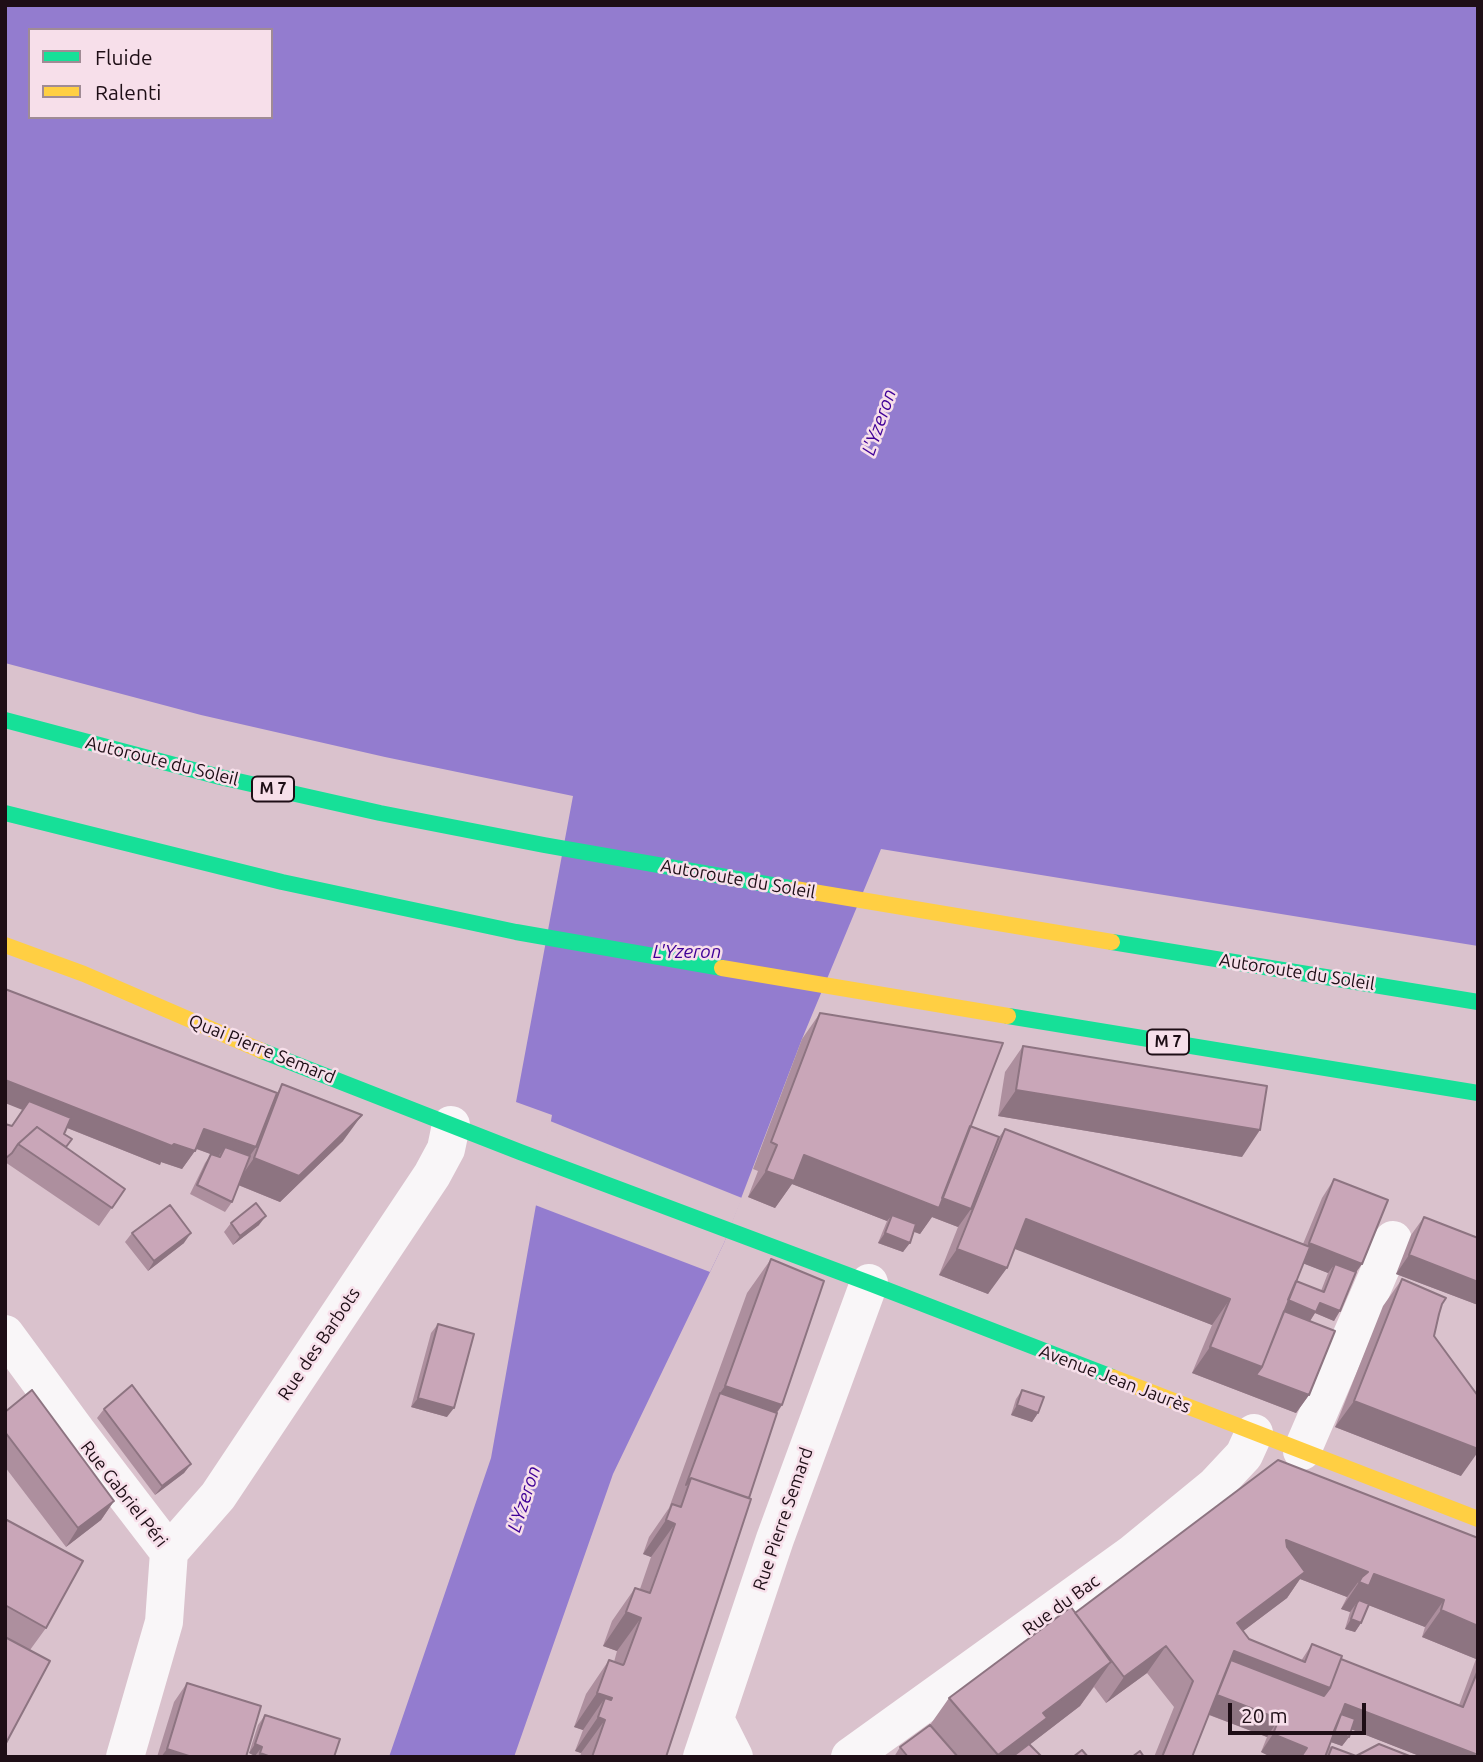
<!DOCTYPE html>
<meta charset="utf-8">
<style>
body{margin:0}
#map{position:relative;width:1483px;height:1762px;overflow:hidden;background:#dac2cd;font-family:Ubuntu,sans-serif}
canvas{display:block}
.frame{position:absolute;inset:0;border:7px solid #1e0e16;pointer-events:none}
.legend{position:absolute;left:28px;top:28px;width:245px;height:91px;box-sizing:border-box;background:#f7dfea;border:2px solid #a08b95;margin:0;padding:9px 12px;list-style:none;font-size:21px;color:#1e0e16}
.legend li{display:flex;align-items:center;gap:14px;height:35px}
.legend b{width:35px;border:2px solid #a08b95}
.scale{position:absolute;left:1228px;top:1703px;width:138px;height:32px;box-sizing:border-box;border:4px solid #1e0e16;border-top:0;padding-left:9px;font-size:21px;line-height:24px;white-space:nowrap;color:#1e0e16;-webkit-text-stroke:5px #f7dfea;paint-order:stroke}
</style>
<div id="map">
<canvas width="1483" height="1762"></canvas>
<div class="frame"></div>
<ul class="legend">
<li><b style="height:9px;background:#16e098"></b>Fluide</li>
<li><b style="height:9px;background:#ffcf43"></b>Ralenti</li>
</ul>
<div class="scale">20 m</div>
</div>
<script>
const g = document.querySelector('canvas').getContext('2d');
g.lineJoin = 'round';
function fill(path, color) {
  g.fillStyle = color;
  g.fill(path, 'evenodd');
}
function poly(rows) {
  const path = new Path2D();
  for (const r of rows) {
    path.moveTo(r[0], r[1]);
    for (let i = 2; i < r.length; i += 2) path.lineTo(r[i], r[i + 1]);
  }
  return path;
}
function strokePath(path, color, width, dash) {
  g.strokeStyle = color;
  g.lineWidth = width;
  g.lineCap = dash ? 'butt' : 'round';
  g.setLineDash(dash || []);
  g.stroke(path);
}
function write(font, color, halo, rows, align = 'center') {
  g.font = font + ' Ubuntu,sans-serif';
  g.lineWidth = 5;
  g.setLineDash([]);
  g.textBaseline = 'middle';
  g.strokeStyle = halo;
  g.fillStyle = color;
  for (const [text, x, y, turn = 0] of rows) {
    g.save();
    g.translate(x, y);
    g.rotate((+turn || 0) * Math.PI / 180);
    g.textAlign = isNaN(turn) ? turn : align;
    if (halo) g.strokeText(text, 0, 0);
    g.fillText(text, 0, 0);
    g.restore();
  }
}
const water = poly([
 [5,5,1478,5,1478,946,881,849,802,1039,724,1243,613,1474,514,1757,389,1757,491,1458,552,1115,516,1102,573,796,385,757,201,715,5,663],
 [30,30,271,30,271,117,30,117]
]);
const pier = poly([
 [550,1121,742,1198,724,1243,710,1272,535,1205]
]);
const street = poly([
 [5,1334,77,1432,169,1552,164,1622,125,1757],
 [1302,1451,1393,1240],
 [169,1552,218,1496,432,1175,446,1149,451,1125],
 [715,1719,734,1757],
 [702,1757,775,1539,869,1283],
 [850,1757,1132,1554,1215,1486,1244,1455,1254,1433]
]);
const fast = poly([
 [5,720,220,777,380,813,544,845,795,889],
 [5,813,282,882,516,932,722,968],
 [1112,942,1478,1002],
 [1008,1016,1478,1093],
 [262,1051,520,1152,869,1283,1112,1377]
]);
const slow = poly([
 [795,889,1112,942],
 [5,945,84,974,262,1051],
 [722,968,1008,1016],
 [1112,1377,1478,1519]
]);
const wall = poly([
 [820,1013,970,1126,999,1137,1005,1129,1303,1244,1322,1198,1334,1179,1362,1264,1356,1272,1334,1321,1315,1313,1310,1321,1284,1311,1309,1395,1296,1413,1192,1373,1212,1325,1014,1248,988,1294,939,1275,958,1227,932,1217,920,1234,914,1232,903,1252,878,1243,887,1221,792,1184,775,1208,748,1197,758,1171,753,1169,802,1039],
 [1303,1263,1328,1273,1321,1291,1296,1281],
 [1023,1046,1242,1157,998,1116,1005,1072],
 [282,1084,343,1141,280,1202,238,1185,232,1202,225,1212,190,1194,205,1163,211,1154,196,1149,182,1169,161,1162,160,1165,67,1128,64,1134,66,1148,125,1189,99,1226,5,1162,5,1124,12,1126,277,1093],
 [1424,1217,1478,1238,1478,1305,1396,1274,1411,1235],
 [231,1223,259,1225,233,1245,224,1232],
 [132,1233,184,1243,148,1271,125,1242],
 [771,1259,782,1405,777,1413,749,1498,666,1757,580,1757,581,1753,575,1751,583,1730,574,1727,586,1694,609,1660,614,1662,617,1651,603,1646,612,1621,635,1588,640,1589,651,1557,643,1554,649,1537,669,1508,747,1293],
 [1402,1279,1442,1304,1434,1336,1461,1476,1335,1427,1383,1306],
 [438,1324,447,1417,411,1407,431,1333],
 [1022,1390,1038,1413,1032,1422,1011,1415,1016,1399],
 [104,1409,191,1464,184,1473,155,1495,97,1418],
 [5,1412,114,1501,101,1520,66,1547,5,1467],
 [5,1519,46,1628,30,1650,5,1745],
 [1478,1538,1478,1757,1422,1757,1351,1729,1349,1737,1342,1746,1331,1742,1329,1746,1356,1756,1412,1757,1271,1757,1261,1752,1267,1737,1209,1715,1192,1757,1154,1757,1174,1707,1147,1673,1106,1703,1094,1687,1080,1706,1029,1745,1042,1757,894,1757,900,1747,930,1725,949,1698,1075,1613],
 [1300,1579,1347,1597,1341,1609,1350,1612,1345,1629,1355,1632,1361,1623,1368,1605,1425,1627,1422,1637,1476,1659,1459,1705,1341,1659,1312,1644,1301,1661,1249,1639,1243,1631,1287,1598],
 [187,1683,246,1757,157,1757,174,1702],
 [265,1715,334,1757,255,1757,255,1756,249,1753,258,1725]
]);
const shadedWall = poly([
 [5,1080,174,1144,195,1151,182,1169,161,1162,160,1165,5,1103],
 [1016,1090,1260,1130,1242,1157,998,1116],
 [362,1115,343,1141,280,1202,236,1184,254,1158],
 [204,1129,256,1147,243,1166,225,1147,218,1157,192,1147],
 [804,1155,940,1197,971,1209,958,1227,932,1217,920,1234,889,1222,892,1215,887,1221,792,1184,775,1208,748,1197,766,1171],
 [266,1216,259,1225,233,1245,240,1236],
 [1026,1219,1230,1299,1212,1325,1007,1246],
 [191,1233,184,1243,148,1271,154,1261],
 [885,1233,910,1243,903,1252,878,1243],
 [1309,1243,1362,1264,1349,1282,1335,1264,1328,1273,1297,1261],
 [957,1249,1007,1268,988,1294,939,1275],
 [1409,1255,1478,1282,1478,1305,1396,1274],
 [1284,1299,1320,1303,1340,1311,1334,1321,1315,1313,1310,1321,1277,1308],
 [1210,1347,1262,1367,1309,1395,1296,1413,1192,1373],
 [725,1386,782,1405,758,1439,720,1393],
 [418,1398,454,1408,447,1417,411,1407],
 [1354,1401,1478,1449,1478,1452,1461,1476,1335,1427],
 [1017,1405,1038,1413,1032,1422,1011,1415],
 [191,1464,184,1473,155,1495,162,1486],
 [114,1501,101,1520,66,1547,78,1528],
 [666,1520,675,1524,651,1557,643,1554],
 [1286,1540,1374,1574,1444,1600,1425,1627,1358,1601,1350,1612,1341,1609,1359,1582,1362,1577,1347,1597,1300,1579,1287,1598,1218,1650,1268,1566],
 [1441,1610,1478,1626,1478,1657,1476,1659,1422,1637],
 [626,1612,641,1618,617,1651,603,1646],
 [1351,1619,1361,1623,1355,1632,1345,1629],
 [1166,1646,1147,1673,1106,1703,1124,1677],
 [1234,1651,1330,1688,1311,1714,1220,1679],
 [1111,1662,1080,1706,1028,1746,1020,1757,997,1757,1043,1713],
 [597,1693,612,1698,605,1720,581,1753,575,1751,598,1717,605,1698,583,1730,574,1727],
 [1214,1694,1279,1719,1267,1737,1202,1712],
 [1345,1704,1478,1755,1478,1757,1422,1757,1335,1723],
 [1332,1730,1349,1737,1342,1746,1325,1740],
 [1273,1734,1307,1748,1301,1757,1271,1757,1261,1752],
 [255,1744,262,1747,255,1756,249,1753],
 [167,1749,192,1757,161,1757],
 [260,1753,271,1757,257,1757]
]);
const building = poly([
 [5,989,277,1093,256,1147,204,1129,195,1151,174,1144,172,1146,5,1080,5,989],
 [820,1013,1003,1043,939,1208,804,1155,794,1181,766,1171,777,1145,771,1142,820,1013],
 [1023,1046,1267,1086,1260,1130,1016,1090,1023,1046],
 [282,1084,362,1115,299,1176,254,1158,282,1084],
 [29,1101,71,1118,64,1134,72,1139,66,1147,37,1127,18,1144,12,1153,6,1158,5,1157,5,1124,12,1126,29,1101],
 [970,1126,999,1137,971,1209,942,1198,970,1126],
 [37,1127,125,1189,112,1208,18,1144,37,1127],
 [1005,1129,1310,1247,1262,1367,1210,1347,1230,1299,1026,1219,1007,1268,957,1249,1005,1129],
 [225,1147,250,1156,232,1202,197,1185,211,1154,220,1157,225,1147],
 [1334,1179,1388,1200,1362,1264,1309,1243,1334,1179],
 [256,1203,266,1216,240,1236,231,1223,256,1203],
 [170,1205,191,1233,154,1261,132,1233,170,1205],
 [892,1215,916,1224,910,1243,885,1233,892,1215],
 [1424,1217,1478,1238,1478,1282,1409,1255,1424,1217],
 [771,1259,824,1281,782,1405,725,1386,771,1259],
 [1335,1264,1356,1272,1340,1311,1320,1303,1316,1312,1288,1300,1296,1281,1324,1292,1335,1264],
 [1402,1279,1446,1298,1442,1304,1439,1314,1434,1336,1478,1396,1478,1449,1354,1401,1402,1279],
 [1284,1311,1335,1331,1309,1395,1256,1375,1262,1367,1284,1311],
 [438,1324,474,1334,454,1408,418,1398,438,1324],
 [132,1385,191,1464,162,1486,104,1409,132,1385],
 [32,1390,114,1501,78,1528,5,1432,5,1412,32,1390],
 [1022,1390,1044,1397,1038,1413,1017,1405,1022,1390],
 [720,1393,777,1413,749,1498,691,1478,686,1485,720,1393],
 [1278,1460,1478,1538,1478,1626,1441,1610,1444,1600,1374,1574,1369,1586,1359,1582,1362,1577,1368,1572,1286,1540,1287,1547,1305,1572,1237,1623,1249,1639,1305,1662,1312,1644,1342,1656,1330,1688,1234,1651,1192,1757,1162,1757,1193,1681,1166,1646,1124,1677,1075,1613,1278,1460],
 [691,1478,751,1499,666,1757,592,1757,605,1720,598,1717,605,1698,611,1700,612,1698,597,1693,609,1660,623,1665,624,1664,641,1618,626,1612,635,1588,650,1593,675,1524,666,1520,672,1504,681,1507,691,1478],
 [5,1519,83,1561,46,1628,5,1605,5,1519],
 [1359,1600,1369,1604,1361,1623,1351,1619,1357,1603,1359,1600],
 [1071,1607,1111,1662,1043,1713,1047,1718,998,1755,949,1698,1071,1607],
 [5,1637,50,1661,5,1745,5,1637],
 [1341,1659,1463,1707,1478,1670,1478,1755,1345,1704,1325,1757,1301,1757,1307,1748,1273,1734,1279,1719,1217,1695,1231,1660,1324,1696,1330,1688,1341,1659],
 [187,1683,261,1706,246,1757,192,1757,167,1749,187,1683],
 [1341,1714,1355,1719,1349,1737,1334,1731,1341,1714],
 [265,1715,340,1739,334,1757,271,1757,260,1753,262,1747,255,1744,265,1715],
 [930,1725,958,1757,908,1757,900,1747,930,1725],
 [1029,1744,1042,1757,1012,1757,1029,1744],
 [1379,1744,1412,1757,1328,1757,1332,1747,1356,1756,1379,1744],
 [1082,1750,1088,1757,1073,1757,1082,1750],
 [1140,1751,1144,1757,1132,1757,1140,1751]
]);
const shields = [
 [273,789,42],
 [1168,1042,42]
];
const shieldNames = [
 ["M 7",273,789],
 ["M 7",1168,1042]
];
const streetNames = [
 ["Autoroute du Soleil",162,761,14],
 ["Autoroute du Soleil",738,879,10],
 ["Autoroute du Soleil",1297,972,9],
 ["Quai Pierre Semard",262,1049,22],
 ["Rue des Barbots",319,1344,-56],
 ["Avenue Jean Jaurès",1115,1379,21],
 ["Rue Gabriel Péri",124,1494,52],
 ["Rue Pierre Semard",783,1519,-71],
 ["Rue du Bac",1061,1605,-36]
];
const waterNames = [
 ["L'Yzeron",879,422,-71],
 ["L'Yzeron",687,952],
 ["L'Yzeron",524,1499,-72]
];
fill(water, '#937ccf');
fill(pier, '#dac2cd');
strokePath(street, '#f9f6f8', 38);
strokePath(fast, '#16e098', 16);
strokePath(slow, '#ffcf43', 16);
fill(wall, '#ad8f9e');
fill(shadedWall, '#8d7481');
fill(building, '#c9a6b8');
strokePath(building, '#8d7481', 2);
for (const [x, y, w] of shields) {
  const box = new Path2D();
  box.roundRect(x - w / 2, y - 12.5, w, 25, 5);
  g.fillStyle = '#f7dfea';
  g.fill(box);
  strokePath(box, '#1e0e16', 2);
}
write('bold 16px', '#1e0e16', null, shieldNames);
write('18px', '#1e0e16', '#f7dfea', streetNames);
write('italic 19px', '#3f0097', '#f7dfea', waterNames);
</script>
